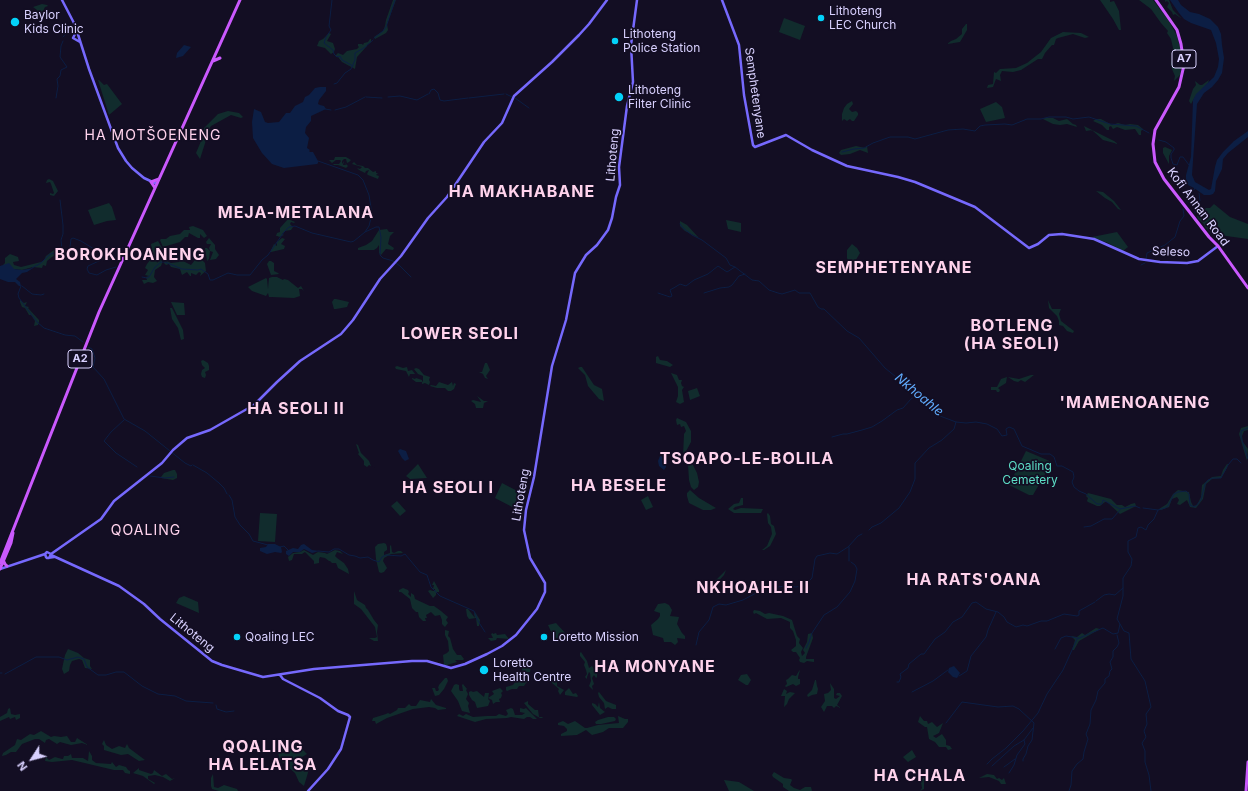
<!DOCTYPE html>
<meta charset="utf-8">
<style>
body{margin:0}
#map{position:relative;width:1248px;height:791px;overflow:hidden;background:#130e23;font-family:Inter,sans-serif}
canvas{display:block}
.north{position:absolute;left:12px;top:739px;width:40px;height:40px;-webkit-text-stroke:3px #130e23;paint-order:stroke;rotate:234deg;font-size:11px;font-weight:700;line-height:16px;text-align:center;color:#d9d1ff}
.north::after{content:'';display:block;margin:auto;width:14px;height:18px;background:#d9d1ff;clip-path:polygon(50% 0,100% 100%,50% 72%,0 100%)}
</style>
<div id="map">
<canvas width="1248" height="791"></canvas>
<div class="north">N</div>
</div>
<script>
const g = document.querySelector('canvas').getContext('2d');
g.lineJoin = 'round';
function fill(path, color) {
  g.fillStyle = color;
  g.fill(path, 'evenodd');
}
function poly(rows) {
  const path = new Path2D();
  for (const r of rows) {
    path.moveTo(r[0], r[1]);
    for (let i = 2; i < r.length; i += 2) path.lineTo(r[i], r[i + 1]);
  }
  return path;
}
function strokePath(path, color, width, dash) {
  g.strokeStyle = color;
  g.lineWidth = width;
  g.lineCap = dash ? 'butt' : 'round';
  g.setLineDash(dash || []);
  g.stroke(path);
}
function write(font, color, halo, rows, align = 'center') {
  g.font = font + ' Inter,sans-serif';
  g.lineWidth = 3.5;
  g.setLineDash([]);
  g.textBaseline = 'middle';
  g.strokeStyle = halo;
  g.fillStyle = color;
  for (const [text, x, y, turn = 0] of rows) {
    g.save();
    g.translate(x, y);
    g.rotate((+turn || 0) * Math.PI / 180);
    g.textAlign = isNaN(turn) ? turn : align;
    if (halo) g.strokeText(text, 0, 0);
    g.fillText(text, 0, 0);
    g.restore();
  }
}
const green = poly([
 [393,0,396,0,387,24,388,30,386,33,375,39,374,37,383,31,385,26,386,20],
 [1100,0,1110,0,1110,2,1114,1,1119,11,1121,30,1119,30,1113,19],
 [1139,0,1153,0,1169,21,1177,36,1181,51,1181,71,1180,75,1174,81,1175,76,1172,69,1171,63,1174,53,1173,48,1171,39,1167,33,1168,31,1161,23,1151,9],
 [1165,0,1169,0,1173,10,1182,19,1175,14,1173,15,1172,12,1167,7,1169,3,1167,1,1165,2],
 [42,4,47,5,48,6,45,7,42,13,37,14,37,10,33,7],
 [784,18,805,26,800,40,779,32],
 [966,24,967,24,967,30,960,42,947,44,951,41,956,39,962,34,962,29],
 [1063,32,1081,33,1089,37,1085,38,1073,34,1058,38,1056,39,1054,45,1052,45,1045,53,1042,59,1038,59,1021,70,1013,72,1002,71,1000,75,1001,81,996,79,993,87,987,88,988,85,993,84,994,72,996,73,1000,69,1016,68,1027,63,1041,52,1051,38],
 [329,33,331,34,327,41,333,43,335,49,334,52,331,54,325,48,317,46,319,41,323,39],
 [370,39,371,39,371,42,367,45,367,46,357,57,355,69,342,62,338,57,335,56,338,53,343,55,347,51,357,49,359,47,358,46,358,44,362,44,363,45,364,43,368,42],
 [98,80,99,80,104,85,107,84,122,104,109,115],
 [1209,80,1208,83,1195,97,1191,104,1189,101,1193,89,1196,85,1195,81,1200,85,1202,85],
 [852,101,853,104,849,109,852,112,856,111,858,113,858,115,854,121,852,121,850,119,847,121,844,119,842,121,842,114,844,108,847,104],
 [996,102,1002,107,1005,118,986,122,980,109],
 [228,111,239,113,243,117,241,118,231,115,211,126,208,131,207,137,200,159,196,153,204,134,204,128,218,114],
 [1045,118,1053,118,1059,121,1067,119,1073,124,1076,125,1077,127,1067,124,1060,125,1053,124,1043,119],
 [1096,119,1101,119,1112,125,1118,123,1125,125,1130,124,1138,125,1143,129,1141,131,1141,135,1139,135,1135,129,1125,130,1117,127,1113,129,1111,126,1109,127,1109,130,1107,130,1102,125,1093,121],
 [1084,126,1114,141,1118,144,1103,140,1092,130,1086,131],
 [856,146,865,148,867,146,868,153,860,150,850,154,841,155,839,153,841,150],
 [1165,147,1172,150,1169,156,1169,164,1163,153,1163,148],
 [335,157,346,157,351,160,349,162,347,163,346,159,344,159,342,161,342,164,344,161,343,165,346,165,345,163,348,166,346,168,338,165,334,165,333,164,339,164,341,161,340,160,336,160,332,163,329,160,334,160],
 [354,162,357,165,363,166,365,168,368,168,373,172,376,171,376,173,378,173,376,175,379,176,378,179,368,175,367,174,369,170,366,171,365,173,359,170,357,168,360,169,362,167,352,164],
 [49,179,53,181,58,191,54,196,50,195,50,193,53,194,54,193,51,184,50,182,46,183,47,180],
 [1096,191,1103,192,1114,201,1121,210,1118,209,1112,202,1105,198],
 [109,203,112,207,116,220,107,221,94,225,88,210],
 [1214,204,1230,217,1248,224,1248,239,1212,234,1205,227,1203,223,1198,219,1197,216,1206,208,1210,208],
 [288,219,295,222,294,223,291,222,290,224,293,227,291,230,285,231,282,234,284,235,279,237,278,236,276,236,277,233,280,232,280,228],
 [726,220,741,223,741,232,728,229],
 [680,221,687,225,699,238,685,231,680,226],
 [193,226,203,230,207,236,204,238,200,234,200,238,198,238,189,233,188,237,185,237,180,242,163,247,160,240,161,239,166,239,170,236,180,234,184,230,190,230,189,227],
 [387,229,389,232,394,232,390,236,388,244,394,248,393,250,386,249,381,255,379,253,379,245,377,248,374,250,358,250,358,248,366,245,372,241,379,230],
 [1117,232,1128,247,1123,251,1108,243,1092,237],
 [209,238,215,245,215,249,219,255,216,259,210,260,213,252,210,251,209,259,207,261,205,248,207,248,210,251,209,248,211,244,207,244,206,242],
 [282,238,285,239,281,244,285,246,284,249,271,252,271,250,274,244,277,246,277,242],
 [158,241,162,248,157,252,156,257,157,263,160,259,162,261,162,263,161,266,155,270,154,277,157,281,153,283,148,282,144,284,142,280,147,280,146,277,149,276,145,275,148,270,145,268,147,264,151,259,152,251,151,244],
 [852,244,857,248,860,253,854,263,849,263,847,258,847,250],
 [54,250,62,250,63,252,59,253,60,256,58,258,56,255,52,257,47,261,46,266,43,265,42,268,33,267,22,270,13,269,3,265,5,263,5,258,10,254,18,257,19,261,13,262,14,265,21,267,41,262,44,260,46,256],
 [201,259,205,263,206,271,200,276,201,273,199,272,196,275,191,273,191,276,190,276,187,272,182,275,180,269,171,267,169,264,166,265,164,263,165,260,171,263,179,262,181,260,191,265,195,260],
 [269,261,271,261,274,263,274,271,278,273,279,274,271,275,267,264],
 [272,277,277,277,283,280,284,279,288,280,298,288,301,286,304,291,302,289,299,289,300,296,294,298,272,297,269,297,268,293,266,296,252,291,248,287,266,278,267,279,268,289,269,278],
 [334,299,336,299,349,302,347,307,336,309,334,309,332,302],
 [20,300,24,303,27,302,25,306,29,307,28,308,39,320,39,322,38,325,34,326,35,321,31,315,29,315,25,308,22,307,20,302],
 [1048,300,1052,309,1061,309,1059,314,1061,321,1074,331,1073,333,1067,331,1063,326,1059,325,1059,321,1057,316,1049,308],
 [171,302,184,303,185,315,177,315],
 [170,308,172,308,183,330,184,339,181,340,178,328,172,319],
 [658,356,660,360,667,361,673,365,670,367,656,363,656,357],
 [203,360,208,363,209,366,209,370,205,372,206,375,205,378,202,377,201,374,202,370,205,368,202,365,201,361],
 [485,363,487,363,490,370,486,376,488,379,485,378,483,374,479,372,482,372],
 [397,366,403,368,407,367,408,371,412,370,415,374,410,374,409,377,406,371,396,369,395,367],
 [580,367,582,367,594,385,602,389,604,401,599,399,588,386,585,375,578,368],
 [416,368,419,369,424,375,430,377,429,380,430,382,429,385,425,383,422,384,422,382,416,382,412,379,412,378,415,379,416,378,422,380,422,382,423,381,423,376,418,374,414,369],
 [671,373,677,375,679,380,682,380,681,383,682,386,684,387,682,390,684,402,680,404,676,402,678,396,678,387],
 [1031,375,1034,375,1025,382,1021,380,1018,382,1014,381,1008,377,1019,379],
 [1007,377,1006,383,998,388,1000,390,999,392,997,392,996,390,991,390,991,387,997,387,1001,379],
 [439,382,448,385,452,382,453,386,454,383,456,384,454,389,451,391,448,391,445,388,437,388,430,386,431,385,436,386],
 [697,388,700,396,690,400,688,391],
 [477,396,484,401,488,401,484,403,483,408,476,408,475,404,471,401,473,400,481,402,480,400],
 [677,418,686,422,691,431,691,442,683,457,684,434,686,431,684,426,681,427,680,424,677,425,676,420],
 [1248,426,1248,430,1244,431,1242,436,1243,442,1248,449,1247,461,1239,434,1241,428],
 [356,444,358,445,361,453,369,461,371,466,375,468,369,465,367,467,364,465,364,461,358,454,359,453],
 [1026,451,1052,462,1033,495,1029,495,1009,485],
 [692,463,697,473,699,482,698,487,694,490,691,487,689,480,688,464,690,465],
 [418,464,427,478,410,479,406,476],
 [1227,464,1228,464,1227,468,1221,478,1212,479,1206,484,1203,499,1196,508,1190,507,1187,500,1180,505,1177,504,1179,500,1177,497,1172,499,1169,507,1161,510,1159,509,1167,504,1173,494,1178,490,1189,492,1191,502,1193,506,1197,505,1201,497,1202,485,1212,477,1221,476,1223,470],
 [173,470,175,470,177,474,177,478,173,480,161,478,161,477,164,473],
 [502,483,525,495,518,510,495,498],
 [690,490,699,498,716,508,711,510,703,510,689,503,687,496,687,493],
 [1088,493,1111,499,1117,505,1122,505,1125,507,1131,504,1135,503,1136,506,1120,514,1107,502,1105,502,1100,506,1097,506,1088,502,1087,501,1088,498,1086,496],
 [648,496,653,507,646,510,641,500],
 [741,498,743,498,743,505,735,507,733,509,735,510,741,508,763,509,761,513,734,513,728,509,734,504,739,503],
 [397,501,406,511,400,516,391,506],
 [260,513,277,514,275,542,258,541],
 [768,513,770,516,771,524,774,526,776,534,770,546,764,550,762,550,767,546,772,534,771,527,768,523,767,514],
 [384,543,386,544,387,547,387,550,384,552,384,555,390,553,390,546,391,545,392,552,394,553,398,551,401,551,403,553,391,554,384,558,383,561,387,568,384,572,381,573,379,572,376,559,375,547,378,544],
 [304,550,313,555,318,552,325,553,327,554,335,550,340,551,343,554,337,552,335,556,337,558,344,563,348,569,349,574,338,568,336,563,332,563,330,561,329,561,325,558,320,557,319,559,319,563,314,564,314,561,305,552,302,554,294,554,292,560,289,561,288,557,293,553,300,552],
 [726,570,724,575,706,595,716,580],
 [434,581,439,590,439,592,436,592,436,595,433,598,428,591,430,590,433,591,435,591,435,589,433,589,434,585,432,585],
 [403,588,408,590,409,592,408,594,411,597,411,593,414,595,415,599,430,606,434,606,441,611,448,617,446,620,448,623,445,627,442,624,442,620,440,615,435,616,431,612,426,615,427,618,425,618,426,621,423,621,419,617,418,612,416,612,412,608,410,599,401,592,399,592,399,590],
 [354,591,357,600,365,605,366,608,368,610,374,620,378,625,377,632,378,641,374,641,369,638,375,638,377,637,375,627,361,609,354,604],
 [184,596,198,602,199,613,176,603,179,598],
 [665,603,669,605,672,610,670,616,679,617,677,624,682,633,685,636,685,639,677,638,678,642,675,645,671,642,664,642,663,638,653,635,651,625,658,619,660,616,660,613,654,611,658,604],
 [466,609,468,609,475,618,474,614,475,612,480,620,479,626,477,626,476,618,469,619,467,616],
 [754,610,760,611,765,614,769,613,783,616,792,620,797,636,800,639,799,643,803,648,801,652,802,656,805,653,803,650,807,642,808,634,812,633,813,638,806,657,806,659,814,659,814,662,807,661,804,663,800,662,799,660,800,658,796,652,793,652,791,650,796,646,796,640,793,631,790,628,790,622,781,618,767,619,756,613,754,614,753,612],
 [556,623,567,635,560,640,553,636,548,625],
 [1096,628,1100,629,1079,641,1074,650,1072,650,1075,640,1071,636,1077,637,1082,633,1085,635],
 [445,630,449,631,448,636,450,638,453,649,457,655,461,655,464,659,463,660,455,660,457,662,447,665,444,665,443,655,447,653,449,651,448,641,445,635],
 [493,633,493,634,496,633,497,635,505,634,509,639,497,638,496,640,491,641,488,638,493,638,491,634],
 [68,649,78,653,84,658,90,660,90,666,92,669,85,668,82,660,79,659,72,661,70,665,69,671,64,674,62,669,65,655],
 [581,652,587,661,589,668,592,666,597,673,597,677,596,678,594,675,592,678,594,684,592,686,593,690,589,686,591,681,590,673,589,672,587,677,587,679,585,677,587,674,586,670,584,665,585,662,580,656,580,653],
 [527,663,531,666,530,672,523,672,521,667,526,666],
 [800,670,798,677,798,679,800,679,800,684,796,686,793,684,786,687,785,686,787,684,786,680,788,679,792,675,796,676,799,671],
 [528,673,530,675,529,681,526,683,524,686,519,686,517,689,512,689,507,691,506,690,506,687,513,685,521,674,526,675],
 [747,674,751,680,748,685,746,685,738,680,741,675],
 [552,677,557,681,557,686,564,690,560,695,558,691,559,689,552,683,550,679],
 [445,678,447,678,448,681,444,689,439,695,435,696,432,688,435,688,436,691,438,691,439,689,438,688,439,685],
 [815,680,816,680,817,686,818,689,817,694,812,695,808,697,807,695,812,690],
 [830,683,834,689,834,698,836,699,840,696,836,695,837,693,840,693,842,696,837,705,841,708,836,706,834,708,832,706,827,706,824,712,821,707,825,701,824,694,828,693,831,690],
 [456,684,459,685,459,689,460,691,463,691,462,685,463,684,467,689,466,690,468,694,466,699,469,703,468,706,470,713,462,711,458,701,451,691,454,685],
 [500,688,503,691,501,693,502,695,501,698,499,699,500,702,496,702,493,704,492,700,488,698,494,694,492,691],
 [569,688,573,694,576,693,578,696,577,697,565,695,565,692],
 [784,689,787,691,786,694,790,692,795,693,789,699,787,704,784,707,785,696,781,696],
 [471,691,473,692,477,691,484,697,485,693,489,693,488,699,490,701,488,706,477,708,475,702,472,700,469,695,469,692],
 [599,692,606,701,616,705,616,709,612,709,608,707,605,709,604,703,599,697,598,693],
 [431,699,436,705,446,708,446,709,438,710,435,708,429,707,413,709,387,718,376,724,375,721,372,721,373,718,386,714,388,713,390,714,397,710,398,708,405,708,409,704,411,706,416,706,420,700,430,702],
 [528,701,528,704,535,710,538,710,539,717,542,717,543,718,540,718,533,714,524,703],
 [599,702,600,708,605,712,600,715,592,705,592,703,595,704,598,707],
 [10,708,11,714,15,715,20,714,20,718,16,720,15,717,10,719,9,717,0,721,0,717,7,713,8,709],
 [511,708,513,709,515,715,522,715,525,713,520,712,520,708,524,709,526,708,537,719,533,719,530,717,527,717,524,719,511,717,507,718,486,719,475,722,457,716,459,714,463,716,466,714,473,717,487,716,496,716,499,714,506,716,508,714,506,710],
 [618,716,625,719,628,719,628,722,623,728,609,728,603,732,592,735,586,730,577,735,561,736,561,734,567,731,567,729,564,726,558,725,558,723,563,721,568,724,575,721,585,728,587,728,598,725,619,723],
 [920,716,924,721,927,721,928,724,932,722,937,727,943,723,939,733,933,736,936,738,942,734,946,740,946,745,950,746,952,749,948,750,946,747,939,747,935,742,929,739,927,727,925,727,918,722],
 [608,717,614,717,616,719,615,721,601,724,596,724,595,722,598,720],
 [41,731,51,737,54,736,61,737,67,736,71,742,75,742,77,738,88,745,82,743,71,745,60,742,57,744,49,739,46,740,45,743,39,739,35,739,22,744,16,752,11,752,6,755,2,756,3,753,15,745,17,739,21,740,30,734,34,735],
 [104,740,106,745,112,749,119,746,125,748,127,744,129,748,145,760,139,761,128,754,121,755,104,750,104,746,102,744],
 [299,746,307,754,297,760,297,761,300,764,304,765,304,768,310,766,304,786,299,782,295,773,280,760,278,753,285,753],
 [912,750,916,757,908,762,903,757],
 [89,751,92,756,92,760,96,763,111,764,112,762,116,767,119,765,126,767,128,770,130,771,130,774,125,773,123,770,114,770,72,760,52,762,45,761,46,757,49,760,55,757,62,759,63,759,64,756,68,756,71,754,72,758,83,758,88,761],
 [139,768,139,770,151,774,153,773,154,770,162,776,166,774,172,779,175,778,170,781,163,777,155,775,148,776,148,779,155,783,154,784,143,776,133,773],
 [924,770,928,773,929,779,928,780,924,781,924,789,920,791,922,788,921,782,923,778],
 [774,772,784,778,791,779,792,780,790,785,794,788,800,790,805,787,811,787,812,791,789,791,783,787,783,784,773,777,772,775],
 [213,774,214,787,218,788,224,785,237,789,238,791,219,791,212,789,211,786,211,778],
 [987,774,994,775,997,779,999,778,1002,780,1004,778,1006,784,1001,784,999,781,989,777,979,778],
 [724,780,739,782,754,791,729,791]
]);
const water = poly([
 [1170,0,1178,0,1181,5,1190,12,1199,14,1210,19,1218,27,1221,34,1222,45,1224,58,1222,73,1218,80,1212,87,1204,93,1197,104,1192,175,1195,182,1209,190,1211,189,1215,167,1217,160,1223,152,1234,141,1248,131,1248,137,1228,153,1223,159,1222,169,1216,181,1215,191,1213,194,1210,195,1204,195,1194,188,1188,185,1186,183,1186,175,1191,157,1193,100,1196,94,1214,77,1218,67,1219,59,1216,43,1211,30,1191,23,1184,19,1179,13],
 [184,45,191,47,183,56,176,58,177,53],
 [320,87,326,87,326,91,319,100,318,104,320,105,324,106,326,109,311,116,311,121,306,127,305,133,309,138,307,148,310,150,309,151,310,152,313,152,318,161,318,163,317,164,284,168,272,164,262,153,253,138,252,122,254,109,261,112,265,122,268,123,279,122,286,113,290,113,295,106,303,102,305,97,309,95,315,88],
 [9,263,14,269,22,270,33,268,27,272,22,273,16,279,20,282,21,286,19,286,15,282,8,282,0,279,0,266],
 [400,449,406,451,409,459,405,461,402,458,398,451],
 [660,456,666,458,666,467,664,470,659,466,658,461],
 [268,544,275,544,281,547,282,552,281,553,275,552,267,554,260,551,260,548,266,547],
 [304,544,312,550,319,551,312,553,304,549,300,552,293,552,289,556,286,554,286,551,293,548,298,549,301,545],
 [954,666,960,673,957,678,953,677,948,672,949,668]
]);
const stream = poly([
 [332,0,329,26,331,30,326,37,324,43,333,50,334,54,337,57,340,56,342,60,353,66],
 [63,37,70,29],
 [374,38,383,31,386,27,395,0],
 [334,84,337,83,345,73,351,69,355,60,355,53,364,48,373,40],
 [429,94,431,90,434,89,438,93,440,100,444,101,468,98],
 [506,94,512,97],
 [366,97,382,98],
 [388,97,400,96,417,100,428,94],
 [56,98,58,86,57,79,60,76,61,70,67,67,60,57,61,46,63,41],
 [469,98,504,94],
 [515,98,529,108],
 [325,109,331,110],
 [335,110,346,107,365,97],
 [1159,140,1166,142,1174,148,1174,150,1171,154,1171,158,1173,164,1177,165,1180,157,1183,157,1189,165],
 [842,152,854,149,864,148,873,143,890,137,908,137,915,139,948,130,963,129,975,131,980,126,985,125,1005,124,1012,125,1027,119,1041,119,1049,117,1066,117,1073,119,1089,117,1110,124,1136,126,1149,133],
 [318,161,358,175,363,180,369,195,372,214,369,226,365,232],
 [60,200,63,225,63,234,61,240,62,250],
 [1187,202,1188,201,1187,197,1191,196,1189,190,1190,188,1191,188,1194,190,1195,187],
 [1195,213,1196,204,1200,201,1199,193],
 [680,224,683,228,692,235,702,240,726,258,730,265,735,267],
 [1146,259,1147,253,1165,245,1175,237,1180,221,1184,216,1183,209],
 [1141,265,1145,263],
 [32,268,41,263,49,255,56,252,67,250,70,247,71,239,73,238,81,241,99,252,101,260,88,266,87,269,89,273,97,275,106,270,116,267],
 [142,277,147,278,149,277,155,267,161,262,165,262,182,269,198,270,201,269,208,274,210,280,213,280,228,273,237,275,250,275,262,260,268,255,284,232,289,227,295,226,312,233,351,242,354,241,365,232,376,227,379,227,381,237,380,255,383,258,393,261,400,266,411,277],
 [21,286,18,294,19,298,37,322,44,328,65,335,75,336,83,342],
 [22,286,32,294,41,295,44,294],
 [658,293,670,297,672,296,670,290,677,286,680,284,686,286,694,280,708,274,718,266,727,272,735,267,752,280,759,281,769,290,778,293,782,294,795,290,799,293,810,293,818,307,821,309,824,309,847,331,859,338,885,368,901,381,916,389,929,402,940,416,956,422,966,423,976,422,987,424,997,429,1002,436,1007,435,1006,429,1009,427,1014,429,1022,446,1041,454,1050,454,1054,457,1057,466,1062,466,1073,472,1074,477,1072,482,1074,487,1079,491,1086,494,1097,504,1102,504,1103,500,1120,509,1135,506,1140,508],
 [704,293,720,288,729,287,732,285,739,276,745,274],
 [88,347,92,349,95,358,93,367,104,379,124,419,145,431,185,463,191,466,192,465],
 [124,420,111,432,104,441,116,453,137,467],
 [1248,428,1241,431,1241,437,1248,459],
 [832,437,843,434,847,434,862,430,872,427,882,421,897,410,903,408,911,399,915,396,922,396],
 [193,465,207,473,219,483,224,488,227,494],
 [150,476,165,478,174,477],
 [229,495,232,500,235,517,240,525,249,534,253,541,268,545],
 [1143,508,1158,510,1165,508,1168,506,1174,494,1178,492,1186,491,1189,494,1190,505,1195,507,1201,500,1205,484,1208,480,1213,478,1221,478,1228,465,1233,459,1237,459,1241,463],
 [1084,527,1091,526,1104,519,1112,519,1120,510],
 [869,530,872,527,881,523,899,508,910,492,915,479,915,463,929,448,942,440,954,429,956,422],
 [280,547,284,546,289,551],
 [849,547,849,561],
 [318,551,329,552,334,549,339,549,349,555,355,556,360,558,368,557,373,560,379,562,382,557,386,555,401,556,405,554,420,572,427,575,431,587,440,596,474,611,478,621,485,632],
 [1096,601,1104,595,1109,594,1115,595,1123,588],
 [1120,624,1124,631,1129,633,1131,659,1145,681,1151,707,1146,714,1147,724,1144,731,1146,737,1142,743,1145,751,1145,762,1149,775,1151,791],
 [696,645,699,632,709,620,713,607,719,604,726,605,743,600,758,592,770,588,785,586,796,587,805,585,812,578,815,559,817,556,830,553,837,554,848,547,858,536,862,534],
 [806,648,809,642,812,633,824,615,837,607,850,592,855,581,857,569,855,565,851,562],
 [1055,649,1061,638,1066,636,1078,638],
 [0,673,2,673],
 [5,674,36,657,59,657,67,660,78,657,84,659,87,667,98,675,106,675,116,672,124,672,142,686,158,694,175,696,186,701,213,703],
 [959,676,967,671,971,656,986,637,988,630,996,612],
 [897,682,899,682,901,677,900,674,908,668,909,664,921,654,924,654,935,639,945,632,953,622,962,617,972,603,976,602,986,609,998,612,1004,617,1007,622,1016,627,1023,625,1027,626,1041,621,1047,621,1064,614,1077,616,1079,615,1079,611,1095,602],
 [912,692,933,681,948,670],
 [216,705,217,709,226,712,234,711],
 [946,723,962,702,998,707,1013,706,1019,709,1034,723,1032,740,1028,746,1026,754,1023,759,1023,761],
 [987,764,992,759,1006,748,1023,731,1038,713,1047,694,1063,670,1077,639,1103,628,1113,634,1118,633,1120,624,1117,619,1123,596,1123,578,1131,566,1132,559,1128,552,1128,541,1136,537,1138,528,1141,527,1146,530,1148,525,1154,519,1158,510],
 [992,766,1014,746,1024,740,1033,728],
 [1004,767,1015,759],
 [1009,773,1014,765,1017,755,1025,744,1024,740],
 [1069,791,1071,785,1072,771,1077,764,1083,759,1084,752,1088,739,1086,734,1090,724,1091,710,1096,700,1098,691,1105,683,1105,679,1109,676,1110,671,1112,669,1110,662,1113,657,1113,651,1117,647,1119,643,1117,635]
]);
const secondary = poly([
 [62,0,75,25,89,69,118,148,126,161,132,168,144,178,157,184],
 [722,0,739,45,744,95,753,145,755,147,786,135,812,150,847,166,898,177,915,182,975,207,1029,248,1038,244,1049,235,1062,234,1094,239,1139,259,1160,262,1187,263,1198,261,1218,246],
 [76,32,73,38,80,42],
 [51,554,101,519,114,501,162,463,173,450,187,438,210,430,254,405,277,382,300,361,341,334,353,320,380,279,401,256,428,218,447,197,484,142,502,123,514,96,552,62,579,35,589,24,607,0],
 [51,555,119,586,144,604,160,619,212,661,222,665,263,677,314,669,412,661,427,661,451,668,465,664,487,654,502,646,516,635,537,609,545,592,545,583,530,558,524,530,526,510,534,477,552,366,566,320,575,273,586,255,597,245,608,230,612,218,616,197,620,185,619,167,627,106,633,82,631,45,637,0],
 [49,558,51,554,47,552,45,554,46,557,47,558,54,557],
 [0,569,45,554],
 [280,675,283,679,320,698,338,711,348,715,350,717,341,749,328,769,308,791]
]);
const primary = poly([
 [1156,0,1177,30,1181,44,1184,65,1179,87,1155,130,1153,144,1155,162,1164,179,1209,237,1218,246,1248,288],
 [213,61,220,58],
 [155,188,151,182,159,179],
 [3,560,5,564,7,566],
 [0,563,99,312,240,0],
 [0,569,11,543,13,533],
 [1246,791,1248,762]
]);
const markers = [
 [821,18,4,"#03d2f9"],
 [15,22,5,"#03d2f9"],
 [615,41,4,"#03d2f9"],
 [619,97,5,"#03d2f9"],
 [237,637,4,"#03d2f9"],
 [544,637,4,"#03d2f9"],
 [484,670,5,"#03d2f9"]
];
const shields = [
 [1184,59,24],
 [80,359,24]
];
const shieldNames = [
 ["A7",1184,59],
 ["A2",80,359]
];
const poiNames = [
 ["Lithoteng",829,11],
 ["LEC Church",829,25],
 ["Baylor",24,15],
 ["Kids Clinic",24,29],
 ["Lithoteng",623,34],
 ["Police Station",623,48],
 ["Lithoteng",628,90],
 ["Filter Clinic",628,104],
 ["Qoaling LEC",245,637],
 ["Loretto Mission",552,637],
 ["Loretto",493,663],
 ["Health Centre",493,677]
];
const streetNames = [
 ["Semphetenyane",755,93,82],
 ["Lithoteng",613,155,-85],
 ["Kofi Annan Road",1198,207,53],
 ["Seleso",1171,252,2],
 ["Lithoteng",521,495,-80],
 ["Lithoteng",192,633,39]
];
const parkNames = [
 ["Qoaling",1030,466],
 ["Cemetery",1030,480]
];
const waterNames = [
 ["Nkhoahle",919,395,40]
];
const quarterNames = [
 ["HA MOTŠOENENG",153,136],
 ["QOALING",146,531]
];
const districtNames = [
 ["HA MAKHABANE",522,192],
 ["MEJA-METALANA",296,213],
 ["BOROKHOANENG",130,255],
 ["SEMPHETENYANE",894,268],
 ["BOTLENG",1012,326],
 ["(HA SEOLI)",1012,344],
 ["LOWER SEOLI",460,334],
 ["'MAMENOANENG",1135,403],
 ["HA SEOLI II",296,409],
 ["TSOAPO-LE-BOLILA",747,459],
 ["HA BESELE",619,486],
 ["HA SEOLI I",448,488],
 ["HA RATS'OANA",974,580],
 ["NKHOAHLE II",753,588],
 ["HA MONYANE",655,667],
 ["QOALING",263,747],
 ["HA LELATSA",263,765],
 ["HA CHALA",920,776]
];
fill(green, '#112c2d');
fill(water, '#0c1e44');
strokePath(stream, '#0c1e44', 1);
strokePath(secondary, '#7669fd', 2.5);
strokePath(primary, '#ca59fd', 3);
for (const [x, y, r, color] of markers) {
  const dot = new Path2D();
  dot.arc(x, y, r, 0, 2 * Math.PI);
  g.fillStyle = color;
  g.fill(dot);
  strokePath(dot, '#130e23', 1.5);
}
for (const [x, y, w] of shields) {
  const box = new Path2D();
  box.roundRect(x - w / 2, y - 9, w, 18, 3);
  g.fillStyle = '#130e23';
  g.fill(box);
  strokePath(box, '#d9d1ff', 1);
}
write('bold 11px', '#d9d1ff', null, shieldNames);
write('12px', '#d9d1ff', '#130e23', poiNames, 'left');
write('12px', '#d9d1ff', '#130e23', streetNames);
write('12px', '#5ddec6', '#130e23', parkNames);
write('italic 13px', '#60abfd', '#130e23', waterNames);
g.letterSpacing = '1px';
write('14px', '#ffd3ec', '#130e23', quarterNames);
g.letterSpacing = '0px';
g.letterSpacing = '1px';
write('bold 16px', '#ffd3ec', '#130e23', districtNames);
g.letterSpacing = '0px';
</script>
